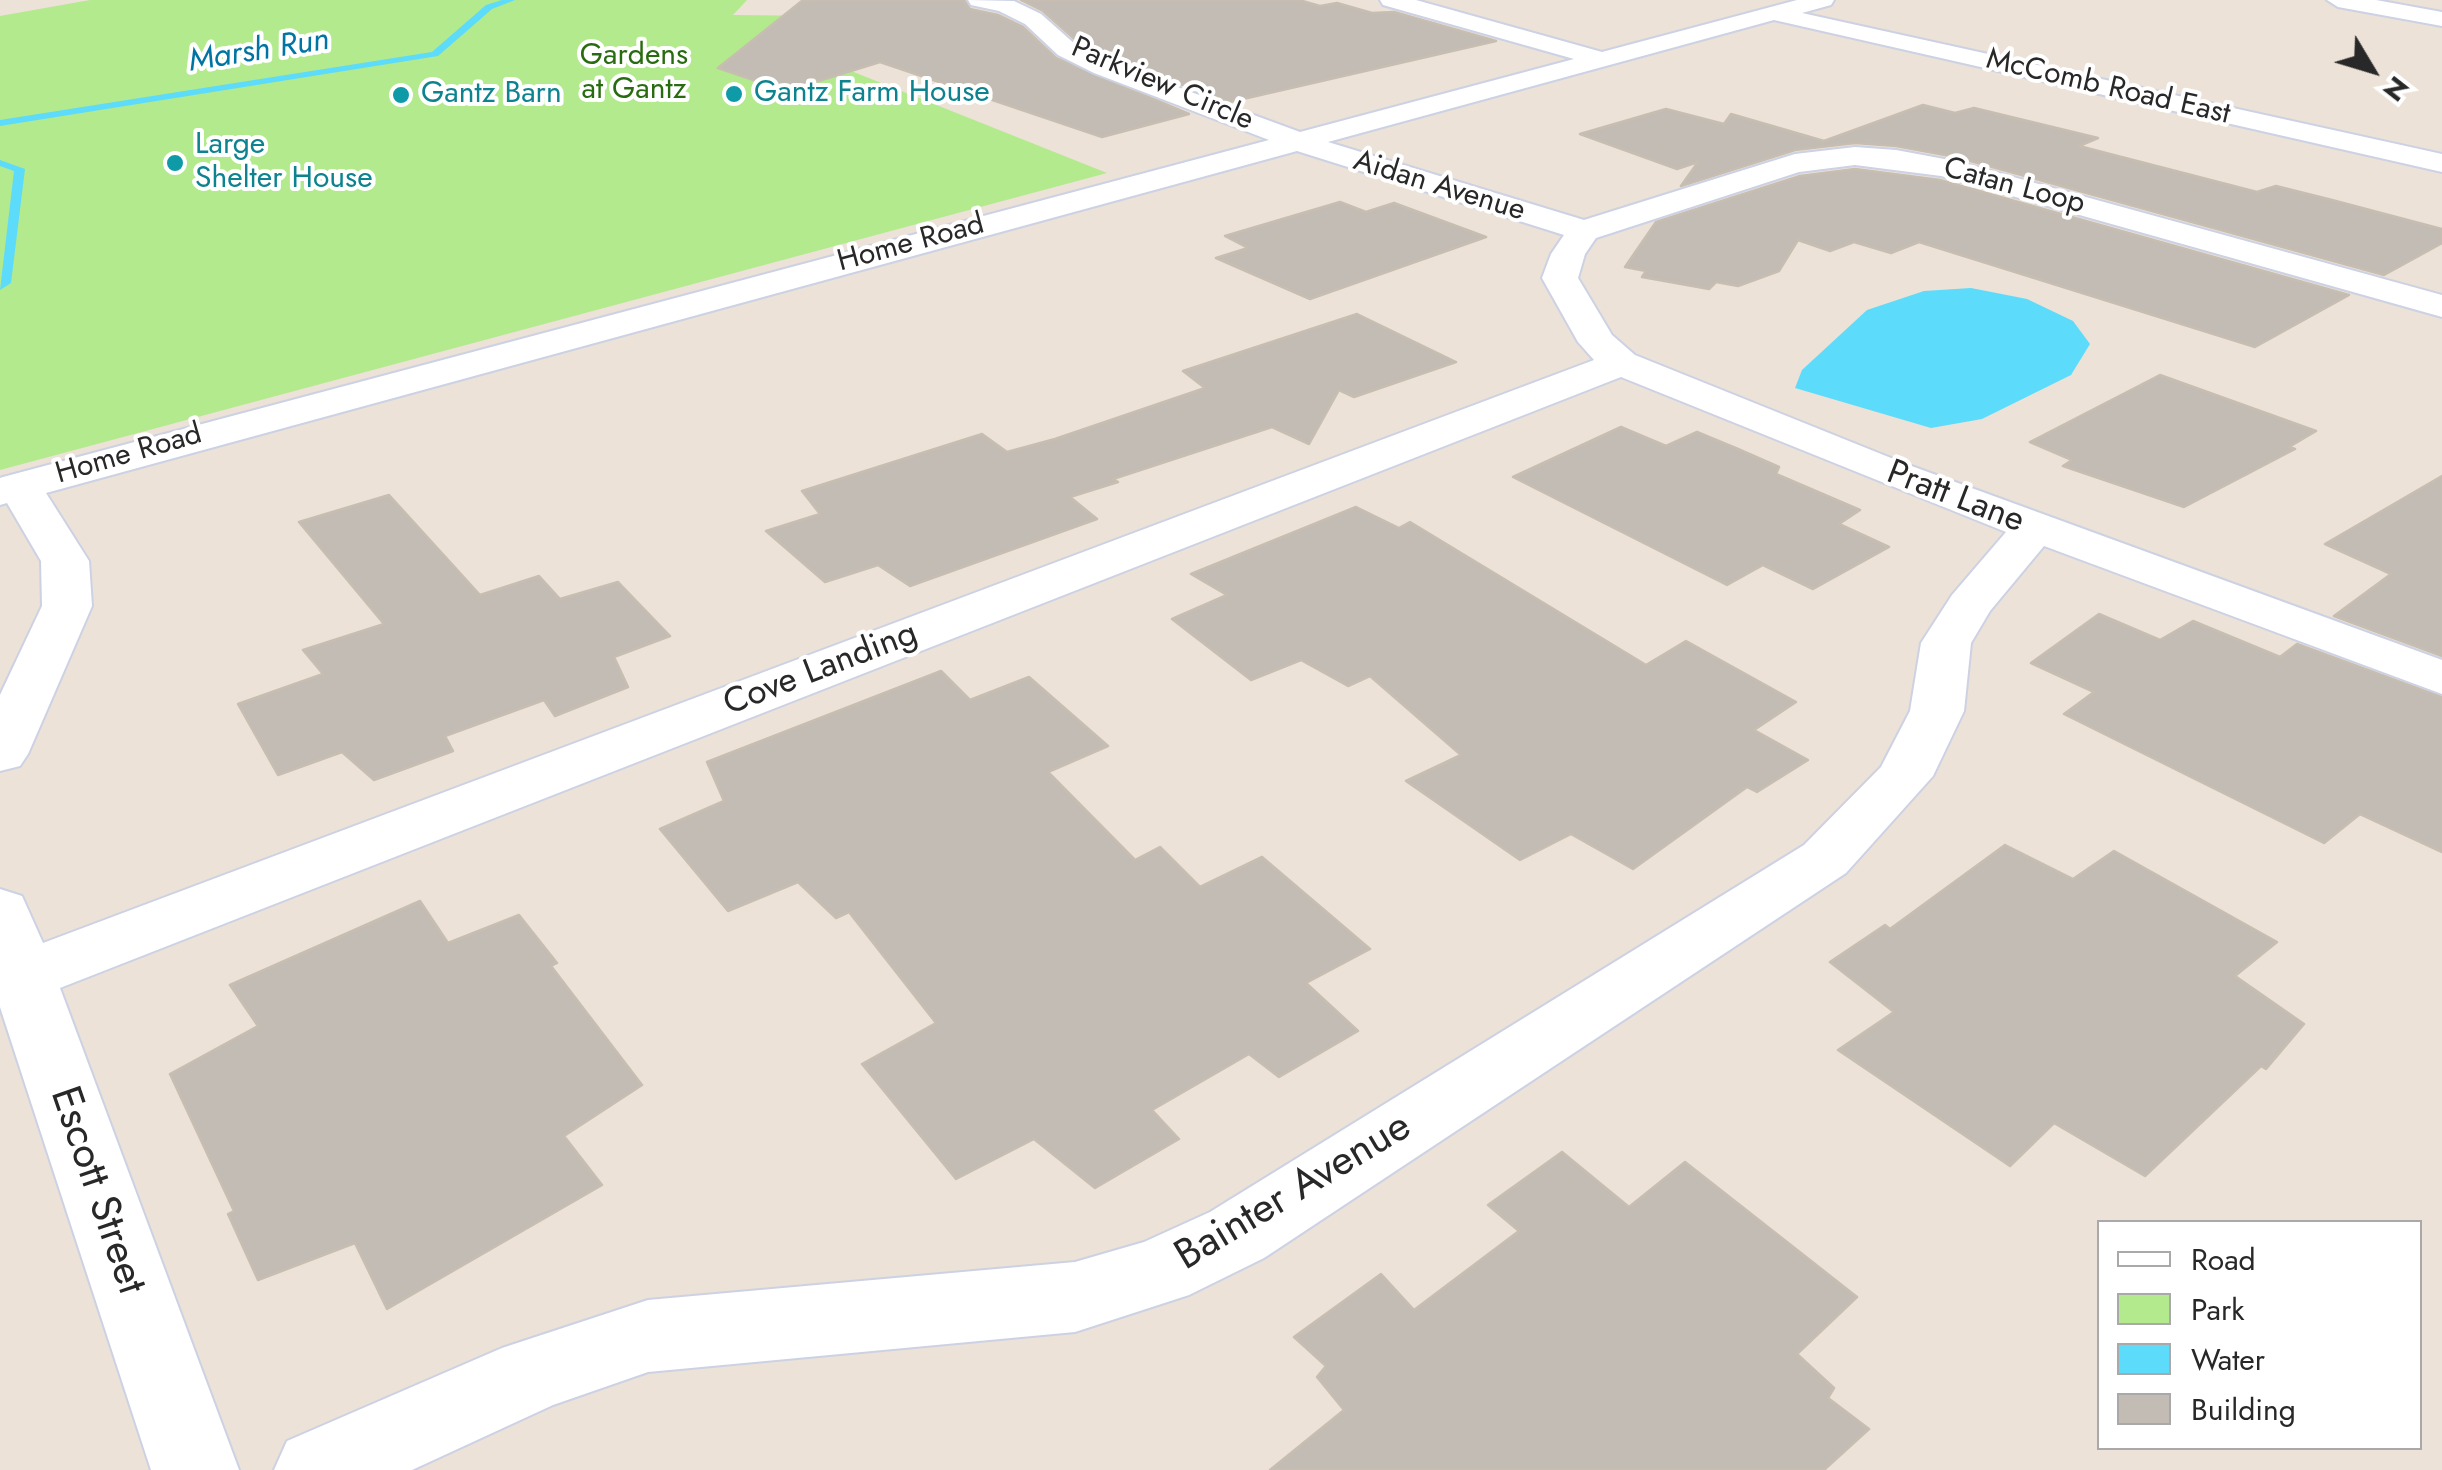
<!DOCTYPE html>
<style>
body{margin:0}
#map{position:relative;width:2442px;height:1470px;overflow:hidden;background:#ece2d7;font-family:Jost,sans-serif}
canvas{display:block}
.legend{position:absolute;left:2097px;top:1220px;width:325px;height:230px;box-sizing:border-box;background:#fff;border:2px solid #a9a9a9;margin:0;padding:12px 18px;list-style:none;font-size:30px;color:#282828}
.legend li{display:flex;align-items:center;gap:20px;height:50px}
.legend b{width:50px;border:2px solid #a9a9a9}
.north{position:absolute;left:2322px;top:20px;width:100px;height:100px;-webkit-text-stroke:8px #fff;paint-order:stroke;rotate:128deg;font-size:28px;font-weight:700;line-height:40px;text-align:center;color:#282828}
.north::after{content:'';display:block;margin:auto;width:35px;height:45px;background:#282828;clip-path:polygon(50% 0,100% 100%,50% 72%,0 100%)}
</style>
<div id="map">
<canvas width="2442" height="1470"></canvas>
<ul class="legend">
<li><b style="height:12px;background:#fff"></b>Road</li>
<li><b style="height:28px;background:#b2ea8d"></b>Park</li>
<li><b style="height:28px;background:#5ddbfb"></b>Water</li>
<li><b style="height:28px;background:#c3bcb4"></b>Building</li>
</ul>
<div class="north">N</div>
</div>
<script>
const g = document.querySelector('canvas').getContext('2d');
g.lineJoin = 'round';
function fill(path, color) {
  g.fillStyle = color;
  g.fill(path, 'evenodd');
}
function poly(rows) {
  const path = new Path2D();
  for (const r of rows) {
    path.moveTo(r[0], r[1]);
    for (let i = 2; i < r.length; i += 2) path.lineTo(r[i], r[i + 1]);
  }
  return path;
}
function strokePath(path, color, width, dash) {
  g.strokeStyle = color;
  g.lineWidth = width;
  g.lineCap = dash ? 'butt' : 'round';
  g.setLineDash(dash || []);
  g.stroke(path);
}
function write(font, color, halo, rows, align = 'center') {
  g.font = font + ' Jost,sans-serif';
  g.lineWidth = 8;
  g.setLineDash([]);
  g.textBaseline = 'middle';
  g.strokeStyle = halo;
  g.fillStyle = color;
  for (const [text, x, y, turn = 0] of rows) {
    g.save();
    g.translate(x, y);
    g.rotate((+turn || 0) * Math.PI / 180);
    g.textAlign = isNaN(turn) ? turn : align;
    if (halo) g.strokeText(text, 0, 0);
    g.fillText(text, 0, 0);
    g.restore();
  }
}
const green = poly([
 [90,0,747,0,733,15,827,16,821,59,1107,173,0,470,0,16]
]);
const water = poly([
 [1971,288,2027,299,2073,321,2090,344,2071,375,1982,419,1931,428,1795,388,1802,370,1867,310,1924,291]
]);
const stream = poly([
 [502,0,515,0,492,9,438,56,0,126,0,120,432,52,486,5,502,0],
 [0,160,25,169,11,283,0,290,14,171,0,166,0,160]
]);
const building = poly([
 [803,0,964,0,970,9,998,15,1023,27,1056,58,1189,114,1102,137,880,62,786,91,718,68,803,0],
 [1021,0,1299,0,1320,6,1337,3,1372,13,1394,12,1496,41,1230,102,1114,60,1078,42,1043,11,1021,0],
 [1923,105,1955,113,1974,108,2098,138,2079,146,2257,192,2276,186,2332,200,2442,229,2442,243,2384,275,1956,157,1896,146,1855,143,1795,150,1681,186,1698,162,1677,169,1580,134,1666,109,1724,124,1731,114,1824,141,1923,105],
 [1855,169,1940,180,2349,295,2255,347,1919,242,1891,253,1854,242,1830,251,1798,240,1779,271,1738,286,1716,282,1709,289,1642,277,1646,271,1625,267,1656,222,1800,176,1855,169],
 [1340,202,1366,212,1394,203,1486,237,1310,299,1216,258,1248,248,1225,236,1340,202],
 [1357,314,1456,362,1354,397,1339,390,1309,444,1272,427,1113,479,1118,482,1070,497,1097,519,910,586,878,565,825,582,766,531,820,514,802,491,982,434,1007,452,1055,439,1205,388,1183,371,1357,314],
 [2160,375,2316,431,2289,447,2295,449,2184,507,2063,466,2072,460,2030,442,2160,375],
 [1621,427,1666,446,1697,432,1738,449,1779,467,1776,474,1860,510,1839,524,1889,547,1813,589,1763,565,1727,585,1513,477,1621,427],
 [2442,476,2442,656,2334,616,2391,574,2325,544,2442,476],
 [389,495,480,595,539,576,560,599,618,582,670,636,614,657,628,687,555,716,544,700,445,736,453,751,374,780,342,752,278,775,238,704,323,674,303,650,384,624,299,522,389,495],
 [1356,507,1399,528,1410,522,1646,665,1686,641,1796,702,1754,730,1808,760,1757,792,1747,787,1633,869,1571,834,1520,860,1406,781,1461,755,1370,676,1348,686,1301,660,1251,680,1172,619,1227,595,1191,574,1356,507],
 [2099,614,2160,640,2193,621,2280,657,2297,644,2442,697,2442,852,2360,814,2324,843,2064,714,2094,692,2031,663,2099,614],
 [941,671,970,700,1029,677,1108,746,1048,772,1135,860,1160,847,1200,887,1262,857,1370,949,1306,983,1358,1031,1279,1077,1249,1054,1152,1110,1179,1139,1095,1188,1034,1139,956,1179,862,1064,936,1023,849,912,836,918,798,882,728,911,660,829,724,801,707,762,941,671],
 [2005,845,2073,879,2114,851,2277,942,2235,976,2304,1024,2266,1069,2261,1066,2145,1176,2054,1123,2010,1166,1838,1050,1894,1012,1830,962,1885,925,1890,929,2005,845],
 [420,901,448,943,519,915,557,963,551,966,642,1085,564,1136,602,1185,387,1309,355,1243,258,1280,228,1214,234,1211,170,1074,258,1026,230,985,420,901],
 [1562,1152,1629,1207,1685,1162,1857,1297,1797,1354,1834,1388,1828,1398,1869,1429,1824,1470,1270,1470,1344,1410,1317,1377,1326,1366,1294,1337,1381,1274,1414,1310,1519,1231,1488,1205,1562,1152]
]);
const minor = poly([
 [968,0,1014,1,1041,14,1076,45,1112,63,1300,132,1574,59,1383,5,1380,0,1416,0,1602,52,1797,0,1834,0,1831,5,1802,13,2442,154,2442,172,1774,20,1328,142,1584,220,1795,154,1855,147,1896,150,1955,161,2442,295,2442,317,1941,176,1855,165,1799,172,1596,238,1585,254,1578,278,1612,335,1635,355,1906,464,2442,660,2442,694,2044,546,1990,611,1971,643,1964,711,1933,776,1846,873,1264,1258,1189,1295,1075,1332,648,1372,553,1405,412,1470,274,1470,287,1441,502,1348,648,1300,1075,1262,1144,1242,1210,1212,1804,845,1881,767,1910,711,1921,643,1952,595,2006,532,1621,377,60,988,239,1470,151,1470,0,1007,0,889,22,896,43,943,1594,360,1578,342,1542,278,1551,254,1564,235,1297,151,46,493,89,561,92,606,28,754,20,766,0,771,0,695,42,606,41,561,7,503,0,505,0,478,3,477,1269,140,1094,73,1058,55,1025,24,999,11,971,5,968,0],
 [2327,0,2376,0,2442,12,2442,26,2338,7,2327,0]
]);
const markers = [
 [734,94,10,"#0f9aa8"],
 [401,95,10,"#0f9aa8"],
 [175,163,10,"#0f9aa8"]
];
const farParknames = [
 ["Gardens",634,57],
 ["at Gantz",634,91]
];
const farStreetnames = [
 ["Parkview Circle",1162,85,23],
 ["McComb Road East",2108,88,13],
 ["Aidan Avenue",1439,187,17],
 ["Catan Loop",2014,187,15],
 ["Home Road",911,244,-15],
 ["Home Road",129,455,-16]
];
const farCulturenames = [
 ["Gantz Farm House",754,94],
 ["Gantz Barn",421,95],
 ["Large",195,146],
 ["Shelter House",195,180]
];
const farWaternames = [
 ["Marsh Run",259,52,-9]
];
const streetNames = [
 ["Pratt Lane",1955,498,21],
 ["Cove Landing",821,670,-21]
];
const nearStreetnames = [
 ["Escott Street",96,1191,71],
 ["Bainter Avenue",1294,1193,-31]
];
fill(green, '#b2ea8d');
fill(water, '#5ddbfb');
fill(stream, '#5ddbfb');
fill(building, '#c3bcb4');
strokePath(building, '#c7beb1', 2.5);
strokePath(minor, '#ccd2e3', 4);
fill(minor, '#fff');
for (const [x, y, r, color] of markers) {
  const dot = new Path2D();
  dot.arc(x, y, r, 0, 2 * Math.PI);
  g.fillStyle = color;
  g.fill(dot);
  strokePath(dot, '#fff', 4);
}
write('30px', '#296b11', '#fff', farParknames);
write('30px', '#282828', '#fff', farStreetnames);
write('30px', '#0d838f', '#fff', farCulturenames, 'left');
write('italic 32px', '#0075a3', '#fff', farWaternames);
write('35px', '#282828', '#fff', streetNames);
write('42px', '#282828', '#fff', nearStreetnames);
</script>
